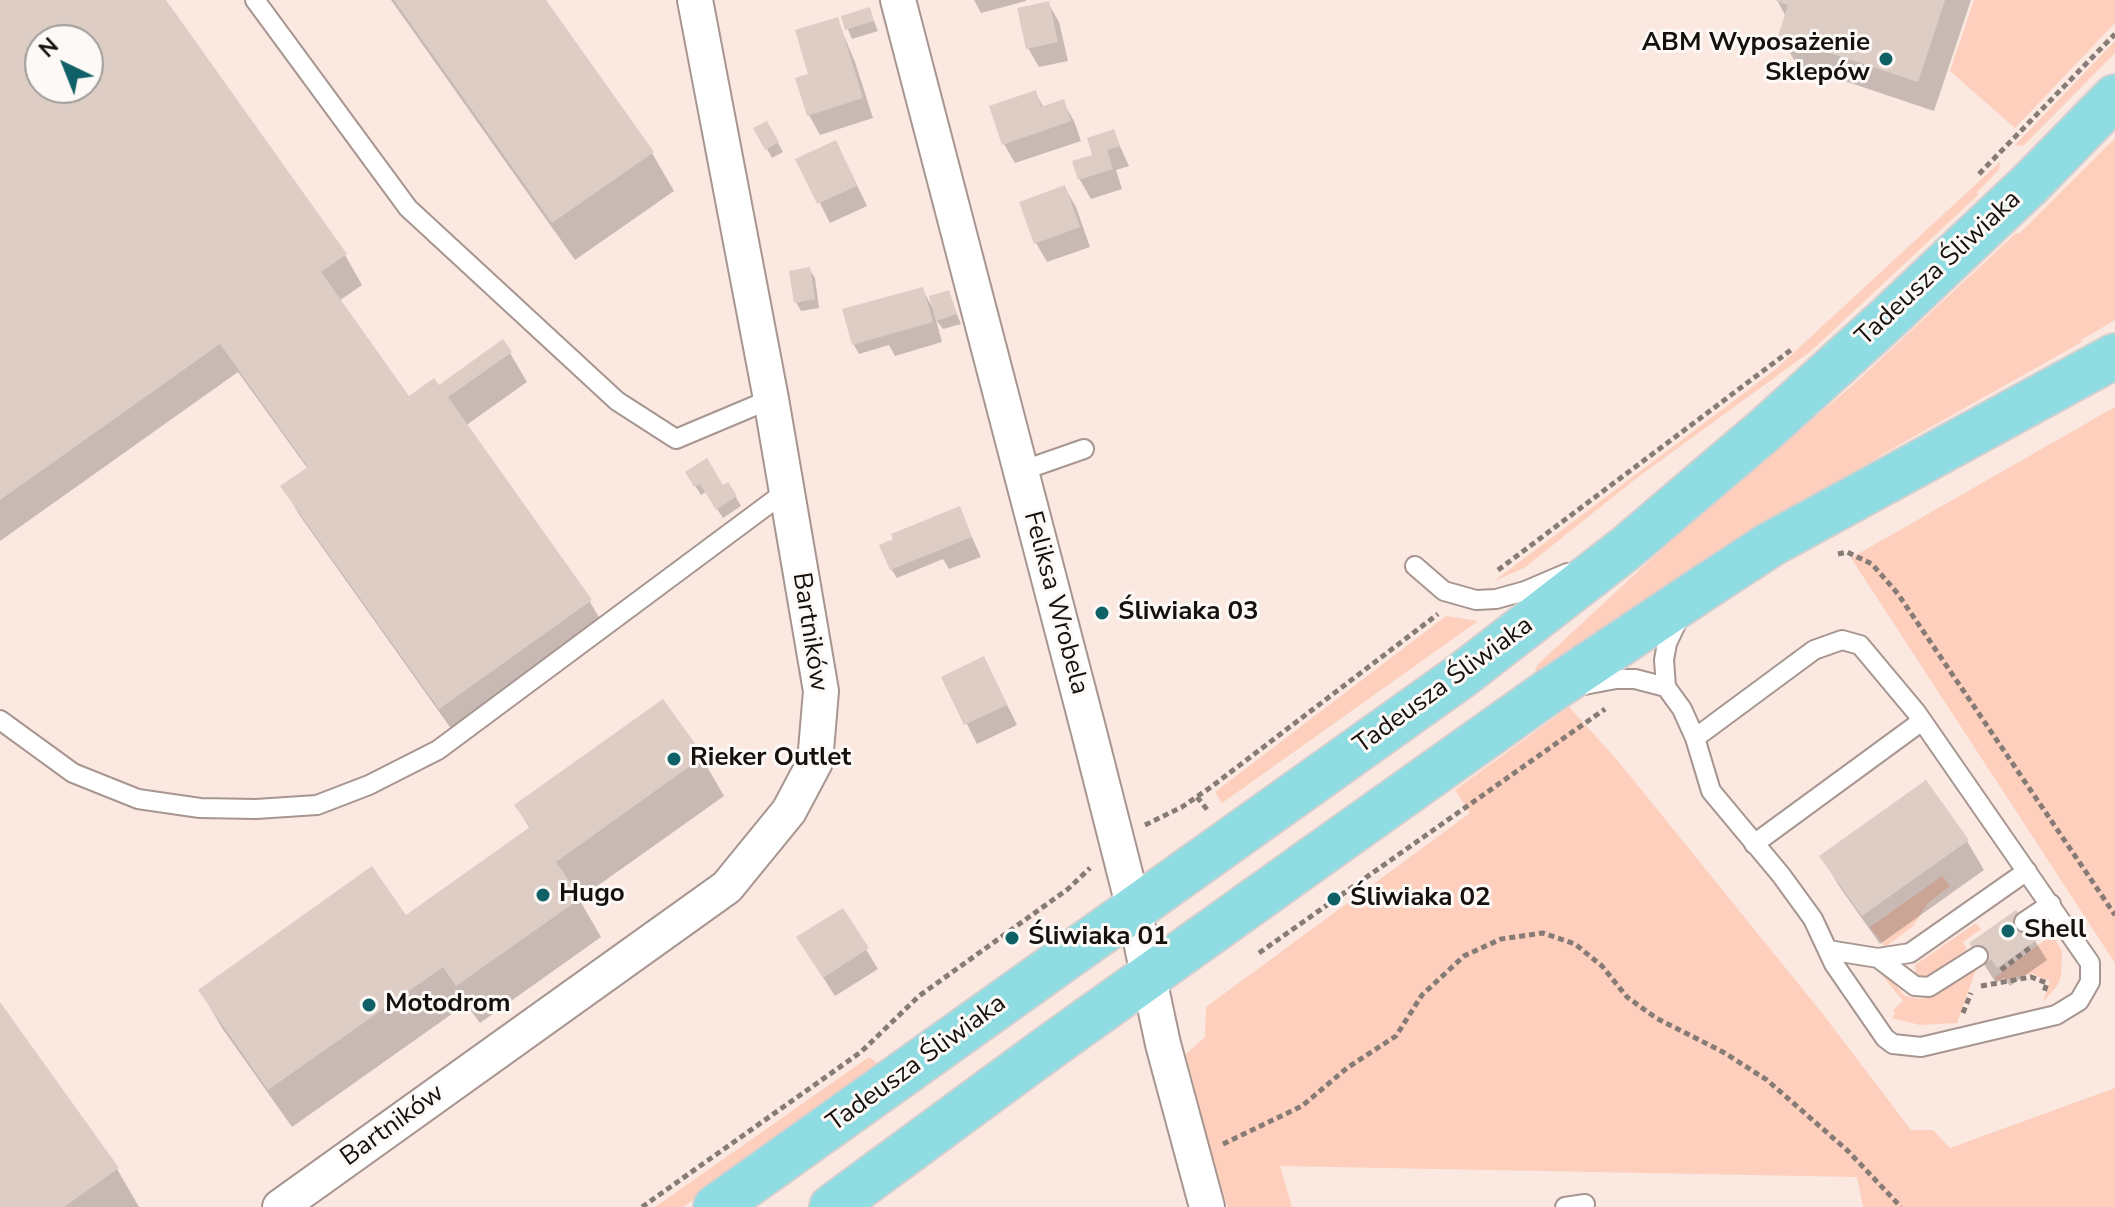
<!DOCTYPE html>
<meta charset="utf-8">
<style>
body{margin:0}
#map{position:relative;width:2115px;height:1207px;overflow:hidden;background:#fae8e1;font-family:"Nunito Sans",sans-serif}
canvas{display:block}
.north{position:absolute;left:24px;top:24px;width:80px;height:80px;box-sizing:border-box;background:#fcf9f7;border:2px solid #a09c9a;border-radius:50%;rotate:317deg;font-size:22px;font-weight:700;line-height:32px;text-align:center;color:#17110e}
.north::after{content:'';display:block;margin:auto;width:28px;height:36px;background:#106167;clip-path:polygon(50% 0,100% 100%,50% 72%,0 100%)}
</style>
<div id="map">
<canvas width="2115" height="1207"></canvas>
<div class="north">N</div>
</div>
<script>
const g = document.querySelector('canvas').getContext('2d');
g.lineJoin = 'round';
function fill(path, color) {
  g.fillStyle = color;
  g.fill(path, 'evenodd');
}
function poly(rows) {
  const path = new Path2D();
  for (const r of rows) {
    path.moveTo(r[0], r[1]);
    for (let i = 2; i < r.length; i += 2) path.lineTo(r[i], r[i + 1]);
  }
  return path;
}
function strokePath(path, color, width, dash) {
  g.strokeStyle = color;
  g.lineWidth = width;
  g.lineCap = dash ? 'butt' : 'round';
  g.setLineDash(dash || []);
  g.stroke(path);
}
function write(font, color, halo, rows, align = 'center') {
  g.font = font + ' "Nunito Sans",sans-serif';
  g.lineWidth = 6;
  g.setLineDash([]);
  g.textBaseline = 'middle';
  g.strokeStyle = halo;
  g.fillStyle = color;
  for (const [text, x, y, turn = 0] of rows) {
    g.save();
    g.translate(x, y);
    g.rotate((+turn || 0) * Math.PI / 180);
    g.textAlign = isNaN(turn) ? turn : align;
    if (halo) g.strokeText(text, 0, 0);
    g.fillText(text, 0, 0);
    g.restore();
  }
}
const green = poly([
 [1974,0,2115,0,2115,23,2015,128,1950,71],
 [2115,41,2115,53,2023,146,2015,145],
 [2115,138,2115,320,2081,340,2082,342,1897,446,1816,495,1535,673,1537,665,1686,527,1854,384,2016,233,2019,234],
 [2000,162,1999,170,1977,192,1978,195,1811,351,1638,477,1524,568,1494,581,1776,369],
 [2115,407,2115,963,1851,558],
 [1446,616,1478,621,1222,803,1215,792],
 [1569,707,1618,761,1822,1013,1911,1130,1933,1130,1950,1148,2115,1088,2115,1207,1863,1207,1857,1177,1280,1166,1292,1207,1228,1207,1213,1165,1186,1054,1205,1037,1206,1007,1470,813,1455,790],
 [1942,876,1950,886,1928,903,1913,926,1885,947,1870,927],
 [1976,923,1981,929,1963,942,1967,949,1927,978,1916,975,1915,965],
 [2040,923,2051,931,2062,952,2061,976,2057,986,2043,1002,2050,981,2032,974,1997,981,1994,978,2045,940,2034,925],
 [1977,967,1957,1023,1920,1025,1892,1018,1895,1014,1893,1010,1903,1001,1882,975,1884,972,1905,996,1921,999,1936,995],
 [869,1057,877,1063,849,1091,683,1207,655,1207]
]);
const shadow = poly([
 [0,0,163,0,345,255,362,285,339,301,408,399,438,388,510,353,527,382,465,426,590,602,607,631,457,737,300,516,283,487,308,469,238,372,0,541],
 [40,40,88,40,88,88,40,88],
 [391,0,544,0,652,153,674,191,575,260],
 [974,0,1026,0,1026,1,981,13],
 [1777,0,1971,0,1934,111,1797,65,1780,35,1786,17],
 [1048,3,1059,22,1068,61,1039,67,1028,48],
 [869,9,878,31,852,39,843,17],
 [837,19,855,62,873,118,820,135,809,115,798,79,811,76],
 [1035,92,1044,108,1063,102,1074,121,1081,141,1015,163,1004,144],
 [767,123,783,152,772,158,756,129],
 [1113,131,1129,166,1116,170,1122,189,1091,199,1080,180,1074,163,1094,156],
 [798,160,846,162,867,206,830,223],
 [1065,188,1076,207,1090,247,1047,262,1036,243],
 [809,269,815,278,819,308,801,311,796,302],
 [922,289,933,308,948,293,961,324,943,329,936,320,942,342,895,356,889,345,859,354,854,345,844,311],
 [687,473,723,488,728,484,741,506,723,518,706,492,701,495],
 [959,509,981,557,949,569,943,559,897,578,891,569],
 [944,678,994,678,1017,725,977,744],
 [662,702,702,758,724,796,579,899,601,937,480,1023,466,1004,292,1127,222,1028,200,990,405,918,530,829,516,805],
 [1967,841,1984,870,1880,944,1839,886,1822,857],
 [842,910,878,969,835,996,810,957],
 [2035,941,2047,960,2010,986,2004,978,1996,983,1971,944],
 [0,1006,117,1169,139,1207,0,1207]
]);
const building = poly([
 [0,0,166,0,347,254,321,272,409,396,434,378,439,385,503,339,512,352,448,397,592,600,439,709,280,486,308,467,220,344,0,500],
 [40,40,88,40,88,88,40,88],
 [394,0,546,0,654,152,552,223],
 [1774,0,1945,0,1918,82,1778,36,1788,5],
 [1049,1,1058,42,1026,49,1017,8],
 [870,7,874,21,845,30,841,16],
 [838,17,863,98,807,116,795,78,808,74,795,30],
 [1036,90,1041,107,1064,99,1071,121,1002,145,989,106],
 [767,121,779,142,765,150,753,128],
 [1114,129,1120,146,1107,150,1113,169,1078,180,1072,161,1092,155,1087,138],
 [836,140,857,186,817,204,795,159],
 [1065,185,1080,227,1034,244,1019,202],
 [810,267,815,299,794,303,789,271],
 [923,287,933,322,852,345,842,309],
 [949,290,957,314,936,321,929,296],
 [707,458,723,485,728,482,737,496,716,510,700,484,694,487,685,472],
 [960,506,972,537,890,570,879,545,893,539,891,534],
 [984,656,1007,705,964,725,941,677],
 [663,699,704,756,556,862,581,898,456,986,443,967,268,1090,198,990,372,866,406,915,530,827,514,805],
 [1926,780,1969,840,1862,916,1819,856],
 [843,908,869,948,823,978,796,937],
 [2016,910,2037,940,1997,968,1991,959,1984,965,1969,943],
 [0,1002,119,1168,64,1207,0,1207]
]);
const path = poly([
 [1979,174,2115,34],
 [1838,554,1847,552,1872,564,1898,594,2115,915],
 [1498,570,1791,350],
 [1197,797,1209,812],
 [1145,825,1182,807,1211,787,1438,614],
 [1259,953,1605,709],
 [2001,970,2031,947],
 [1981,986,2031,977,2047,983,2044,992],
 [1963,1013,1971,993],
 [1223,1144,1302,1106,1347,1068,1396,1036,1422,995,1464,956,1501,939,1543,933,1575,944,1602,966,1627,997,1656,1018,1723,1052,1767,1080,1848,1151,1901,1207],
 [642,1207,861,1052,919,996,1068,889,1090,868]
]);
const service = poly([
 [255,0,408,208,617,401,676,439,771,399],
 [1021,471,1084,449],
 [1415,566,1444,591,1476,600,1496,599,1525,591,1567,573],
 [1680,616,1667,643,1664,660,1666,687,1682,709,1695,738,1711,791,1781,875,1813,919,1834,964,1885,1038,1893,1044,1921,1047,2056,1015,2079,1001,2090,982,2090,963,1916,712,1860,645,1842,640,1814,650,1695,738],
 [1579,686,1616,679,1635,679,1666,687],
 [0,720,73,773,138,799,200,808,256,809,317,805,369,785,438,750,785,492],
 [1754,844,1922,721],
 [2024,922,2051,904],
 [1828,950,1878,958,1910,953,2027,871],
 [1878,958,1915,986,1929,987,1978,956],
 [1565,1207,1585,1204]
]);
const minor = poly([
 [898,0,1089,732,1134,909,1163,1044,1207,1207],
 [280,1207,727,887,789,811,815,762,821,691,771,399,695,0]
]);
const primary = poly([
 [716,1207,1461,676,1625,549,1766,429,1887,319,2032,182,2115,97],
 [832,1207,1047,1049,1327,849,1548,692,1699,591,1771,544,2115,356]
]);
const markers = [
 [1886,59,8,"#106167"],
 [1102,613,8,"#106167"],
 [674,759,8,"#106167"],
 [543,895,8,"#106167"],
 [1334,899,8,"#106167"],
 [2008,931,8,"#106167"],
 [1012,938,8,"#106167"],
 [369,1005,8,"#106167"]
];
const poiNames = [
 ["ABM Wyposażenie",1870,44,"right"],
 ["Sklepów",1870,74,"right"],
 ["Śliwiaka 03",1118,613],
 ["Rieker Outlet",690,759],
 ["Hugo",559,895],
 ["Śliwiaka 02",1350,899],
 ["Shell",2024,931],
 ["Śliwiaka 01",1028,938],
 ["Motodrom",385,1005]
];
const streetNames = [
 ["Tadeusza Śliwiaka",1939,269,-43],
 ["Feliksa Wrobela",1055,603,75],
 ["Bartników",809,632,81],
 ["Tadeusza Śliwiaka",1444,686,-36],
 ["Tadeusza Śliwiaka",917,1064,-36],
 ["Bartników",393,1126,-36]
];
fill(green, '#fdcfbc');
fill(shadow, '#0003');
fill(building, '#decdc5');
strokePath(service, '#a7968f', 22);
strokePath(minor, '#a7968f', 38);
strokePath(primary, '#d1cfcf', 48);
strokePath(path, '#877b76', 5, [6, 4]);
strokePath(service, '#fff', 18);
strokePath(minor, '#fff', 34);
strokePath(primary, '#8fdde3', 44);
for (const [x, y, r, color] of markers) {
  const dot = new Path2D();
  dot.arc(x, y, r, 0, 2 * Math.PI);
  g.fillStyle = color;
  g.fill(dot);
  strokePath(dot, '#fcf9f7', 3);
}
write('bold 26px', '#17110e', '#fcf9f7', poiNames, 'left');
write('26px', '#17110e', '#fcf9f7', streetNames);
</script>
